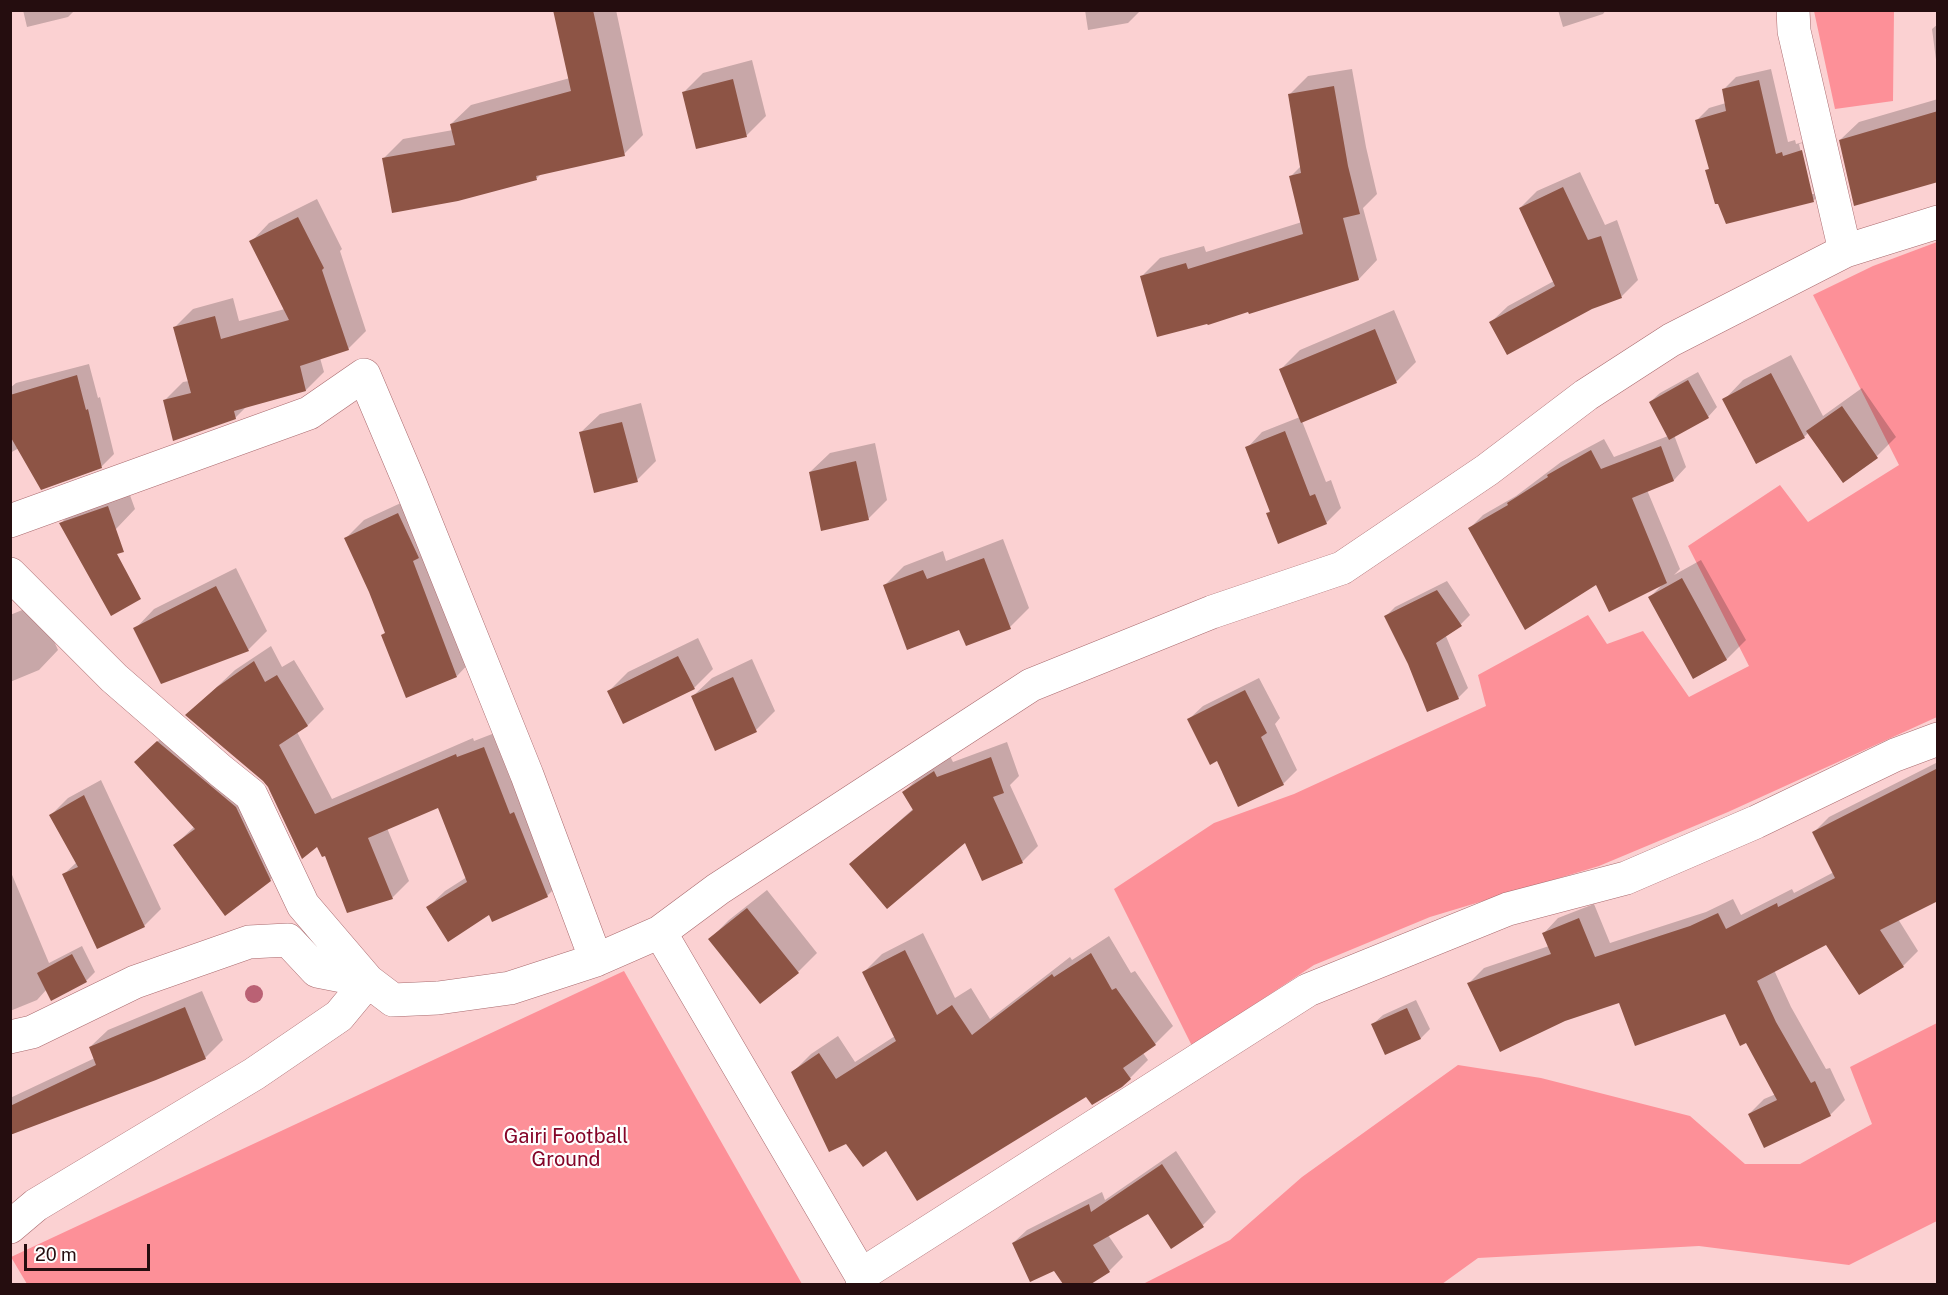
<!DOCTYPE html>
<style>
body{margin:0}
#map{position:relative;width:1948px;height:1295px;overflow:hidden;background:#fbd1d2;font-family:"Public Sans",sans-serif}
canvas{display:block}
.frame{position:absolute;inset:0;border:12px solid #250d0f;pointer-events:none}
.scale{position:absolute;left:24px;top:1244px;width:126px;height:27px;box-sizing:border-box;border:3px solid #250d0f;border-top:0;padding-left:8px;font-size:18px;line-height:21px;white-space:nowrap;color:#250d0f;-webkit-text-stroke:4px #fefefe;paint-order:stroke}
</style>
<div id="map">
<canvas width="1948" height="1295"></canvas>
<div class="frame"></div>
<div class="scale">20 m</div>
</div>
<script>
const g = document.querySelector('canvas').getContext('2d');
g.lineJoin = 'round';
function fill(path, color) {
  g.fillStyle = color;
  g.fill(path, 'evenodd');
}
function poly(rows) {
  const path = new Path2D();
  for (const r of rows) {
    path.moveTo(r[0], r[1]);
    for (let i = 2; i < r.length; i += 2) path.lineTo(r[i], r[i + 1]);
  }
  return path;
}
function strokePath(path, color, width, dash) {
  g.strokeStyle = color;
  g.lineWidth = width;
  g.lineCap = dash ? 'butt' : 'round';
  g.setLineDash(dash || []);
  g.stroke(path);
}
function write(font, color, halo, rows, align = 'center') {
  g.font = font + ' "Public Sans",sans-serif';
  g.lineWidth = 4.5;
  g.setLineDash([]);
  g.textBaseline = 'middle';
  g.strokeStyle = halo;
  g.fillStyle = color;
  for (const [text, x, y, turn = 0] of rows) {
    g.save();
    g.translate(x, y);
    g.rotate((+turn || 0) * Math.PI / 180);
    g.textAlign = isNaN(turn) ? turn : align;
    if (halo) g.strokeText(text, 0, 0);
    g.fillText(text, 0, 0);
    g.restore();
  }
}
const green = poly([
 [1814,11,1894,11,1893,101,1835,109],
 [1937,242,1937,717,1728,812,1599,866,1430,917,1314,965,1192,1046,1114,889,1214,823,1294,794,1486,706,1478,675,1588,615,1607,644,1643,631,1689,697,1749,666,1688,546,1780,485,1808,522,1899,465,1813,295,1873,266],
 [624,971,802,1284,27,1284,11,1257],
 [1937,1023,1937,1221,1849,1265,1699,1246,1478,1258,1442,1284,1143,1284,1230,1240,1302,1177,1458,1065,1541,1078,1690,1116,1745,1164,1800,1164,1872,1124,1850,1067]
]);
const shadow = poly([
 [23,10,75,10,68,17,27,27],
 [555,10,616,10,643,135,624,154,542,173,537,178,384,158,403,139,453,130,451,124,471,105,570,78],
 [1085,10,1141,10,1128,23,1088,30],
 [1558,10,1606,10,1603,14,1563,27],
 [1938,24,1938,75,1932,29],
 [752,60,766,116,747,135,697,148,684,92,703,73],
 [1352,69,1366,147,1377,194,1363,208,1377,260,1359,279,1142,276,1160,258,1204,246,1206,252,1302,222,1290,177,1301,166,1289,95,1308,76],
 [1771,69,1788,142,1795,140,1796,144,1815,139,1826,188,1814,200,1707,171,1710,167,1696,121,1709,108,1726,103,1723,90,1736,77],
 [1802,143,1814,194,1811,194,1799,144],
 [1938,99,1938,180,1840,140,1859,122],
 [1580,172,1605,225,1617,220,1638,280,1622,296,1591,307,1491,322,1508,306,1554,281,1520,208,1537,191],
 [317,199,342,249,340,251,366,331,348,349,320,358,324,372,306,390,247,406,235,418,164,401,183,382,189,381,175,327,193,309,233,298,239,321,285,309,251,242,269,223],
 [1394,310,1416,362,1397,381,1302,421,1326,482,1331,480,1341,508,1326,523,1268,513,1271,510,1247,448,1262,432,1300,417,1281,369,1300,350],
 [1791,355,1823,416,1862,388,1896,437,1877,456,1809,432,1804,437,1724,400,1743,380],
 [89,364,98,398,100,397,114,454,102,466,41,488,19,448,10,453,10,388,16,383],
 [1698,372,1717,407,1708,417,1674,435,1686,467,1674,480,1647,490,1680,569,1674,575,1701,560,1746,640,1727,659,1694,677,1649,598,1663,584,1597,583,1470,528,1483,515,1516,496,1561,462,1604,439,1614,457,1668,436,1650,402,1660,393],
 [641,403,656,461,637,480,580,433,600,414],
 [875,443,887,500,868,519,810,472,830,453],
 [127,487,135,509,116,529,61,523,80,504],
 [416,496,474,658,457,676,346,538,364,520],
 [1003,539,1029,608,1010,627,960,628,885,585,904,566,943,551,946,561],
 [236,568,267,631,248,650,135,629,154,609],
 [1447,581,1470,615,1461,624,1445,634,1468,688,1458,698,1410,664,1386,616,1395,607],
 [37,604,58,650,39,670,10,682,10,615],
 [698,638,713,669,694,688,609,691,628,672],
 [271,646,282,667,294,660,324,709,308,725,297,732,332,799,473,738,474,741,500,731,564,879,547,896,490,913,428,907,445,891,467,877,439,806,387,828,409,881,392,898,326,854,269,786,204,699,235,670],
 [752,659,775,711,756,730,692,697,712,678],
 [1259,678,1280,718,1275,724,1297,770,1283,784,1189,719,1203,706],
 [178,722,289,861,270,880,175,845,195,826,156,743],
 [1007,742,1019,776,1010,785,1038,846,1022,862,965,840,851,864,913,809,904,792,920,776,950,756,953,762],
 [1938,762,1938,899,1898,919,1918,951,1903,966,1827,943,1774,970,1791,1007,1826,1069,1830,1068,1845,1100,1830,1115,1749,1114,1764,1099,1776,1094,1747,1041,1725,1012,1469,983,1484,968,1549,946,1544,933,1558,918,1594,904,1610,943,1706,912,1733,899,1741,915,1792,889,1794,893,1834,872,1814,832,1829,817],
 [101,780,161,909,144,926,64,874,77,862,51,815,68,798],
 [10,870,49,963,82,946,95,972,86,981,47,989,37,1000,10,1011],
 [767,890,817,953,798,972,760,1002,710,939,729,920],
 [923,933,955,998,971,988,990,1019,1070,957,1072,960,1109,936,1131,973,1135,971,1173,1026,1155,1044,1143,1053,1148,1060,1130,1078,1086,1095,886,1149,793,1072,811,1054,838,1036,855,1062,895,1036,864,972,882,954],
 [202,991,223,1040,205,1058,10,1133,10,1098,95,1058,90,1047,108,1030],
 [1416,1000,1430,1029,1421,1038,1386,1053,1373,1024,1383,1015],
 [1176,1151,1216,1212,1203,1225,1148,1212,1108,1235,1123,1257,1109,1271,1088,1284,1064,1284,1054,1269,1013,1243,1027,1230,1102,1192,1105,1200]
]);
const building = poly([
 [553,10,593,10,625,156,536,176,537,180,458,201,392,213,382,158,455,145,450,124,571,91],
 [733,79,747,137,696,149,682,92],
 [1759,80,1776,154,1782,152,1783,156,1802,150,1814,202,1726,224,1718,204,1715,204,1705,170,1709,169,1695,120,1726,111,1722,89],
 [1334,86,1348,166,1360,214,1343,218,1359,280,1249,314,1248,312,1208,325,1207,324,1157,337,1140,276,1186,263,1188,269,1303,234,1289,176,1301,173,1288,94],
 [1938,111,1938,182,1854,206,1839,140],
 [1563,187,1588,240,1601,236,1622,298,1592,309,1507,355,1489,322,1555,286,1519,208],
 [298,217,324,268,322,270,349,350,300,366,306,391,234,411,236,419,173,441,163,400,191,393,173,327,215,316,221,339,289,320,249,241],
 [1375,329,1397,383,1301,423,1279,369],
 [1771,373,1805,438,1756,464,1722,399],
 [77,375,86,410,88,409,102,468,41,490,10,436,10,395],
 [1688,380,1709,418,1669,440,1649,402],
 [1842,406,1878,458,1843,483,1806,431],
 [622,422,638,482,594,493,579,432],
 [1285,431,1310,496,1315,494,1327,524,1278,544,1266,513,1270,512,1245,447],
 [1661,446,1674,481,1632,498,1667,583,1609,612,1596,585,1525,630,1468,528,1508,505,1507,503,1548,477,1547,475,1591,450,1601,469],
 [856,461,869,520,821,531,809,472],
 [108,506,124,552,117,554,141,599,111,616,59,523],
 [398,513,419,558,413,561,457,677,406,698,381,635,385,633,369,592,344,538],
 [984,558,1011,629,966,646,959,630,907,650,883,585,923,570,927,579],
 [1682,578,1727,660,1693,679,1648,597],
 [216,586,249,651,161,684,133,628],
 [1437,590,1462,626,1436,643,1459,699,1427,712,1408,664,1384,616],
 [678,656,695,689,623,724,607,691],
 [254,661,265,682,277,675,308,726,279,745,315,814,456,754,457,757,484,747,510,814,514,812,548,897,492,922,489,915,448,942,426,907,467,882,438,808,368,838,393,899,347,913,325,856,322,857,317,847,302,859,268,787,263,781,185,715,217,687],
 [733,677,757,732,715,751,691,696],
 [1245,690,1267,733,1261,737,1284,785,1238,807,1217,761,1210,765,1187,719],
 [157,741,236,807,271,881,225,916,173,845,195,829,134,762],
 [991,757,1004,793,993,797,1023,863,982,881,965,843,887,909,849,864,913,810,902,792,934,771,937,777],
 [1938,768,1938,901,1880,930,1904,967,1859,995,1826,945,1757,981,1776,1022,1811,1083,1815,1081,1831,1116,1764,1148,1748,1114,1777,1100,1746,1043,1740,1046,1725,1014,1635,1046,1619,1003,1565,1021,1500,1052,1467,983,1551,954,1542,933,1579,918,1595,957,1690,926,1718,913,1726,929,1777,903,1778,907,1835,878,1812,832],
 [84,795,145,927,97,949,62,874,78,867,49,815],
 [747,908,799,973,760,1004,708,939],
 [905,950,937,1015,952,1005,972,1035,1052,974,1054,977,1091,953,1112,990,1116,988,1156,1045,1123,1068,1131,1079,1122,1087,1092,1105,1086,1097,917,1201,886,1151,863,1167,846,1144,829,1152,791,1072,819,1053,836,1079,896,1041,862,972],
 [72,954,87,982,51,1001,37,973],
 [185,1007,206,1059,156,1080,10,1135,10,1106,96,1065,89,1047],
 [1407,1008,1421,1039,1385,1055,1371,1024],
 [1162,1164,1204,1227,1171,1249,1148,1214,1093,1245,1110,1272,1091,1284,1063,1284,1054,1271,1030,1282,1012,1243,1089,1204,1091,1212]
]);
const minor = poly([
 [1793,10,1794,31,1845,251],
 [10,521,309,413,364,375,411,486,527,775,596,960],
 [10,574,114,678,221,771,251,795,303,905,368,981,339,1016,254,1074,36,1205,10,1227],
 [660,932,861,1275,863,1284],
 [10,1037,32,1032,135,982,249,942,288,940,317,971,368,981,393,1000,438,998,510,988,596,960,660,932,718,889,1031,685,1212,612,1342,568,1487,470,1586,395,1671,340,1845,251,1938,222],
 [861,1275,1308,990,1508,909,1626,878,1756,822,1895,755,1938,739]
]);
const trees = [
 [254,994]
];
const parkNames = [
 ["Gairi Football",566,1137],
 ["Ground",566,1160]
];
fill(green, '#fd9098');
fill(shadow, '#0003');
fill(building, '#8d5445');
strokePath(minor, '#a96a6e', 34);
strokePath(minor, '#fff', 33);
g.fillStyle = '#ba6174';
for (const [x, y] of trees) {
  g.beginPath();
  g.arc(x, y, 9, 0, 2 * Math.PI);
  g.fill();
}
write('20px', '#840528', '#fefefe', parkNames);
</script>
